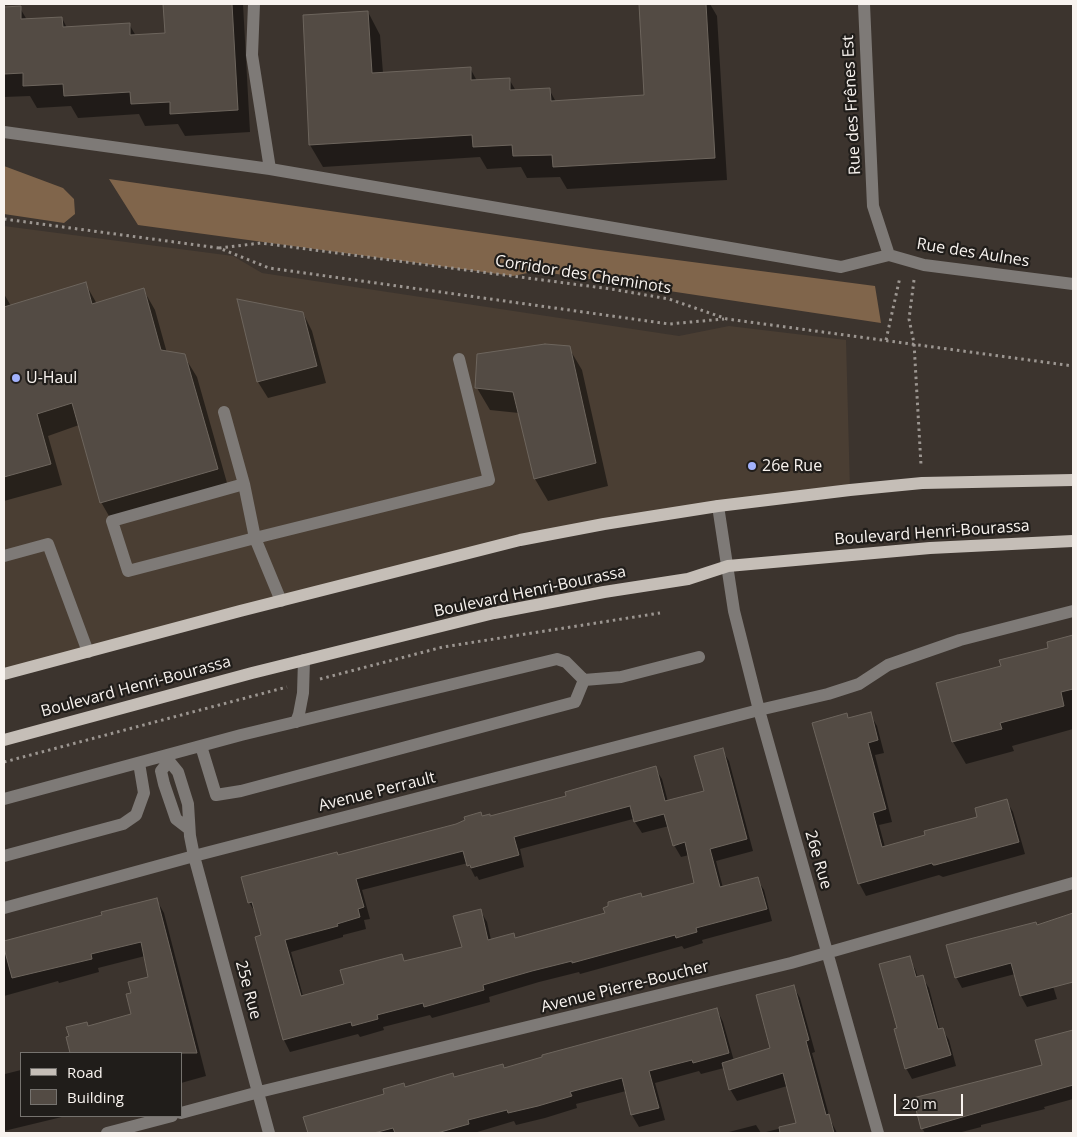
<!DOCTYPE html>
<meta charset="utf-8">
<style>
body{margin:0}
#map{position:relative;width:1077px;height:1137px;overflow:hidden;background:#3c342e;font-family:"Open Sans",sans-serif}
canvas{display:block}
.frame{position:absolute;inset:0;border:5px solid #f8f3ef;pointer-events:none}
.legend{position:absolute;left:20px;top:1052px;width:162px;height:65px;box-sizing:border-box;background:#201d1a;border:1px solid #76736f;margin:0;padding:6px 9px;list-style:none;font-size:15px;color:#f8f3ef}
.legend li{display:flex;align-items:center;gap:10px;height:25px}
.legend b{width:25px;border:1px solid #76736f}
.scale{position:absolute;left:894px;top:1094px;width:69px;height:22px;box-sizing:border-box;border:2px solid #f8f3ef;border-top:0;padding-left:6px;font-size:15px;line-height:18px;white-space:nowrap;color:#f8f3ef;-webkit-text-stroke:4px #201d1a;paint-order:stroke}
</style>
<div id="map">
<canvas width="1077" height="1137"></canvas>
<div class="frame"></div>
<ul class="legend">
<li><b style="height:6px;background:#c5beb7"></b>Road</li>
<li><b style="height:14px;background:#534b44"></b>Building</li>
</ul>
<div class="scale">20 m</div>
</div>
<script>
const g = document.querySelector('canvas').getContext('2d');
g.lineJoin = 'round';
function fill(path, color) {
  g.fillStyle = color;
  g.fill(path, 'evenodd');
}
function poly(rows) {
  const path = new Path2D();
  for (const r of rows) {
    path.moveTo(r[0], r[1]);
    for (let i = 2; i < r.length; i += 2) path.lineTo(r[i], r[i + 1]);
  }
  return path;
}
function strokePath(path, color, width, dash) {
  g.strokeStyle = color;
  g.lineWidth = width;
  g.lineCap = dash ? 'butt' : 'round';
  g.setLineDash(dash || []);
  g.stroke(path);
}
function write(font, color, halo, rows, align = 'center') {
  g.font = font + ' "Open Sans",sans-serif';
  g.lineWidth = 4.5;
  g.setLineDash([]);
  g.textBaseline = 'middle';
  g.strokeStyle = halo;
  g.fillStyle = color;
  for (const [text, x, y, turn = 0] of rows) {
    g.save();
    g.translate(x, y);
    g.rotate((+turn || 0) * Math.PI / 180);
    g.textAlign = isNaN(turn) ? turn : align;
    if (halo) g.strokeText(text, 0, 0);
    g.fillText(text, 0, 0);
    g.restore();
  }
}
const built = poly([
 [4,226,233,256,262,273,679,336,729,326,846,340,850,490,604,524,4,674]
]);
const forest = poly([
 [4,166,63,188,74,199,75,214,64,223,4,214],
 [109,179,593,249,875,286,881,323,537,271,513,276,138,225]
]);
const shadow = poly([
 [165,4,243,4,250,132,185,136,178,124,145,126,139,114,78,118,71,106,37,108,30,96,4,97,4,9,20,8,27,20,62,18,67,28,129,24,136,36,166,34],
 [640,4,710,4,717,16,727,180,567,189,560,177,527,178,521,167,487,169,480,157,323,167,310,145,368,12,380,35,383,73,470,68,477,81,509,79,516,91,549,89,556,102,646,96],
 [85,283,97,304,143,289,155,310,167,353,184,356,197,377,229,490,113,523,101,502,79,425,48,436,62,485,4,501,4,294,11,306],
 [303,313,312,331,326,383,268,398,258,382],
 [569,348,582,370,608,486,548,501,535,479,519,413,490,410,477,388],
 [1073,636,1073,729,1012,746,1014,751,966,764,953,742,1002,667,1050,648,1048,643],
 [846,714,849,719,870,714,877,726,884,753,875,755,892,822,879,825,885,847,926,836,979,818,1006,800,1013,812,1025,854,943,877,939,875,866,896,859,883],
 [722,750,729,761,753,851,716,861,723,888,757,879,764,890,772,921,702,940,703,943,684,949,682,946,580,974,579,972,539,982,489,997,490,1002,432,1018,430,1015,383,1027,384,1030,360,1037,358,1034,290,1052,284,1040,256,938,263,936,256,914,249,902,338,856,456,825,481,813,483,817,490,817,567,797,655,768,662,779,668,802,705,792],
 [633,819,642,833,669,826,674,845,681,857,689,855,695,884,643,898,641,895,606,914,516,939,514,935,491,940,487,922,480,910,464,948,405,962,401,955,346,985,303,996,291,952,343,937,343,935,366,929,364,920,370,919,362,890,468,863,475,877,477,876,479,880,524,867,520,849],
 [156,899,164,913,206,1076,181,1083,181,1053,71,1053,67,1038,88,1027,133,1015,132,994,150,978,145,956,98,968,99,972,59,983,58,981,4,996,4,942,78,923],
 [1073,914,1073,978,1052,983,1057,999,1027,1007,1021,996,1015,974,962,988,956,977,1037,926],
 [909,958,915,969,918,978,922,977,929,988,940,1030,942,1029,949,1040,956,1066,912,1079,906,1068,898,1029],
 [793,986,800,998,815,1052,812,1053,830,1119,837,1133,762,1133,798,1124,787,1086,737,1101,730,1089,724,1068,701,1074,699,1071,655,1083,665,1120,639,1127,632,1115,626,1091,576,1104,577,1108,545,1118,516,1125,514,1121,474,1133,309,1133,305,1118,386,1095,404,1084,405,1088,504,1069,717,1010,723,1022,734,1061,772,1049],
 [1073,1031,1073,1099,1044,1107,1045,1109,981,1125,981,1127,958,1133,925,1133,922,1128,1043,1066,1037,1040],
 [21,1070,21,1116,66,1116,4,1131,4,1072,5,1074],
 [756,1125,761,1133,725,1133]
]);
const building = poly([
 [163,4,232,4,238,110,170,114,170,102,131,104,130,92,64,96,63,84,23,86,23,73,4,74,4,7,21,6,21,19,62,17,63,27,130,23,130,35,165,33,163,4],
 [639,4,706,4,715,158,553,167,552,155,513,156,512,145,473,147,472,135,309,145,303,15,368,11,372,73,471,67,471,80,510,78,510,90,550,88,551,101,644,95,639,4],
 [86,282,92,304,144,288,161,350,185,354,218,469,100,503,72,403,37,414,51,464,4,477,4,307,86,282],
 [237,299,303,312,317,366,257,382,237,299],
 [545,344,570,346,596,463,534,479,513,392,475,388,477,354,545,344],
 [1073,635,1073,689,1061,692,1064,706,1000,723,1002,729,952,742,936,683,1001,666,999,660,1048,648,1047,642,1073,635],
 [871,712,878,740,868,743,886,809,873,813,882,847,925,835,924,831,977,817,975,808,1007,799,1019,842,935,865,933,865,932,863,858,884,812,723,847,713,848,718,871,712],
 [723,748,747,839,710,849,720,887,758,877,767,909,696,928,697,932,676,938,675,935,572,963,572,961,532,971,483,985,484,990,424,1007,423,1003,377,1015,378,1019,352,1026,351,1022,283,1040,255,937,261,935,252,902,248,903,241,877,337,852,338,855,456,824,465,820,464,817,481,812,482,816,490,814,490,816,566,796,565,792,656,766,665,801,704,791,694,756,723,748],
 [630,806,634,822,664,814,673,846,685,842,694,883,642,897,641,893,608,902,608,906,603,908,605,913,515,938,514,933,488,940,481,909,453,916,462,947,404,961,402,954,340,970,344,984,301,996,285,940,338,926,337,924,360,917,358,909,364,907,356,879,463,851,467,866,470,865,471,868,519,855,514,837,630,806],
 [157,898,197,1053,70,1053,66,1037,69,1036,66,1027,87,1022,88,1026,131,1014,126,994,131,993,128,982,148,977,141,942,91,954,92,959,12,978,4,948,4,941,102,915,101,912,157,898],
 [1073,913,1073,982,1020,996,1011,963,955,978,946,945,1036,922,1037,925,1073,913],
 [910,956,916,977,923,975,938,1029,943,1028,951,1055,905,1069,894,1029,897,1028,879,964,910,956],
 [794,985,809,1040,806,1041,826,1115,829,1114,834,1133,780,1133,779,1127,796,1123,783,1073,729,1090,722,1063,770,1048,756,995,794,985],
 [717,1008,729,1053,693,1063,692,1060,649,1071,659,1108,631,1115,622,1078,570,1092,572,1096,538,1106,508,1113,507,1110,468,1120,469,1124,437,1133,395,1133,393,1128,374,1133,308,1133,303,1117,384,1094,383,1089,404,1083,405,1087,453,1073,454,1077,503,1064,504,1068,542,1057,542,1055,717,1008],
 [1073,1030,1073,1085,921,1129,913,1098,1042,1065,1035,1040,1073,1030]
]);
const path = poly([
 [4,219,219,248,269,268,669,324,724,319],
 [219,248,261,243,611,289,669,299,727,319,1073,366],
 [914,280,909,319,914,343,921,465],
 [886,340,900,277],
 [320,679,443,647,660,613],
 [4,762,287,687]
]);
const minor = poly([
 [254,4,252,55,270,169],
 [864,4,873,206,889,255,924,265,1073,284],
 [4,132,270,169,841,267,889,255],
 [224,412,244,484,255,538,128,571,112,521,244,484],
 [718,506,734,611,759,710,878,1133],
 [4,556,48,544,88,652],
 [281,601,255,538,489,480,459,359],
 [296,722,299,714,303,693,304,660],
 [201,746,216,795,241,791,575,702,584,680],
 [167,755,169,761,178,772,188,804,190,836,194,856,269,1133],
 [169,761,161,771,164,784,176,819,189,829],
 [4,799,241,735,557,659,566,662,584,680,621,677,699,657],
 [4,856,123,824,136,815,144,793,139,763],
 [4,908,194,856,759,710,828,694,859,684,888,665,960,640,1073,611],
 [181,1113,259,1092,791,963,1073,883],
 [107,1133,172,1116]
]);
const major = poly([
 [4,674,240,611,520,540,604,524,718,506,850,490,922,483,1073,480],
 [4,740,252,673,494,613,604,592,688,579,728,566,930,548,1073,541]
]);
const markers = [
 [16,378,5,"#a2b2fd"],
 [752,466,5,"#a2b2fd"]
];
const streetNames = [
 ["Rue des Frênes Est",852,105,-93],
 ["Rue des Aulnes",973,253,9],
 ["Corridor des Cheminots",583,275,9],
 ["Boulevard Henri-Bourassa",932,533,-4],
 ["Boulevard Henri-Bourassa",530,592,-12],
 ["Boulevard Henri-Bourassa",136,687,-15],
 ["Avenue Perrault",377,792,-14],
 ["26e Rue",818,860,74],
 ["Avenue Pierre-Boucher",625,987,-14],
 ["25e Rue",248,990,75]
];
const poiNames = [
 ["U-Haul",26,378],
 ["26e Rue",762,466]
];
fill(built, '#4a3e33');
fill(forest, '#80654b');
fill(shadow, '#0007');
fill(building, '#534b44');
strokePath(building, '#6d655d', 1);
strokePath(path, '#9c9691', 3, [2.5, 4]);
strokePath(minor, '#7e7a77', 12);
strokePath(major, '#c5beb7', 12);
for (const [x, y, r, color] of markers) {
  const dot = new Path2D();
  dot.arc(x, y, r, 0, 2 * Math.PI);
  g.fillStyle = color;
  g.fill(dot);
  strokePath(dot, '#201d1a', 2);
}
write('16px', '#f8f3ef', '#201d1a', streetNames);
write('16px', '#f8f3ef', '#201d1a', poiNames, 'left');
</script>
